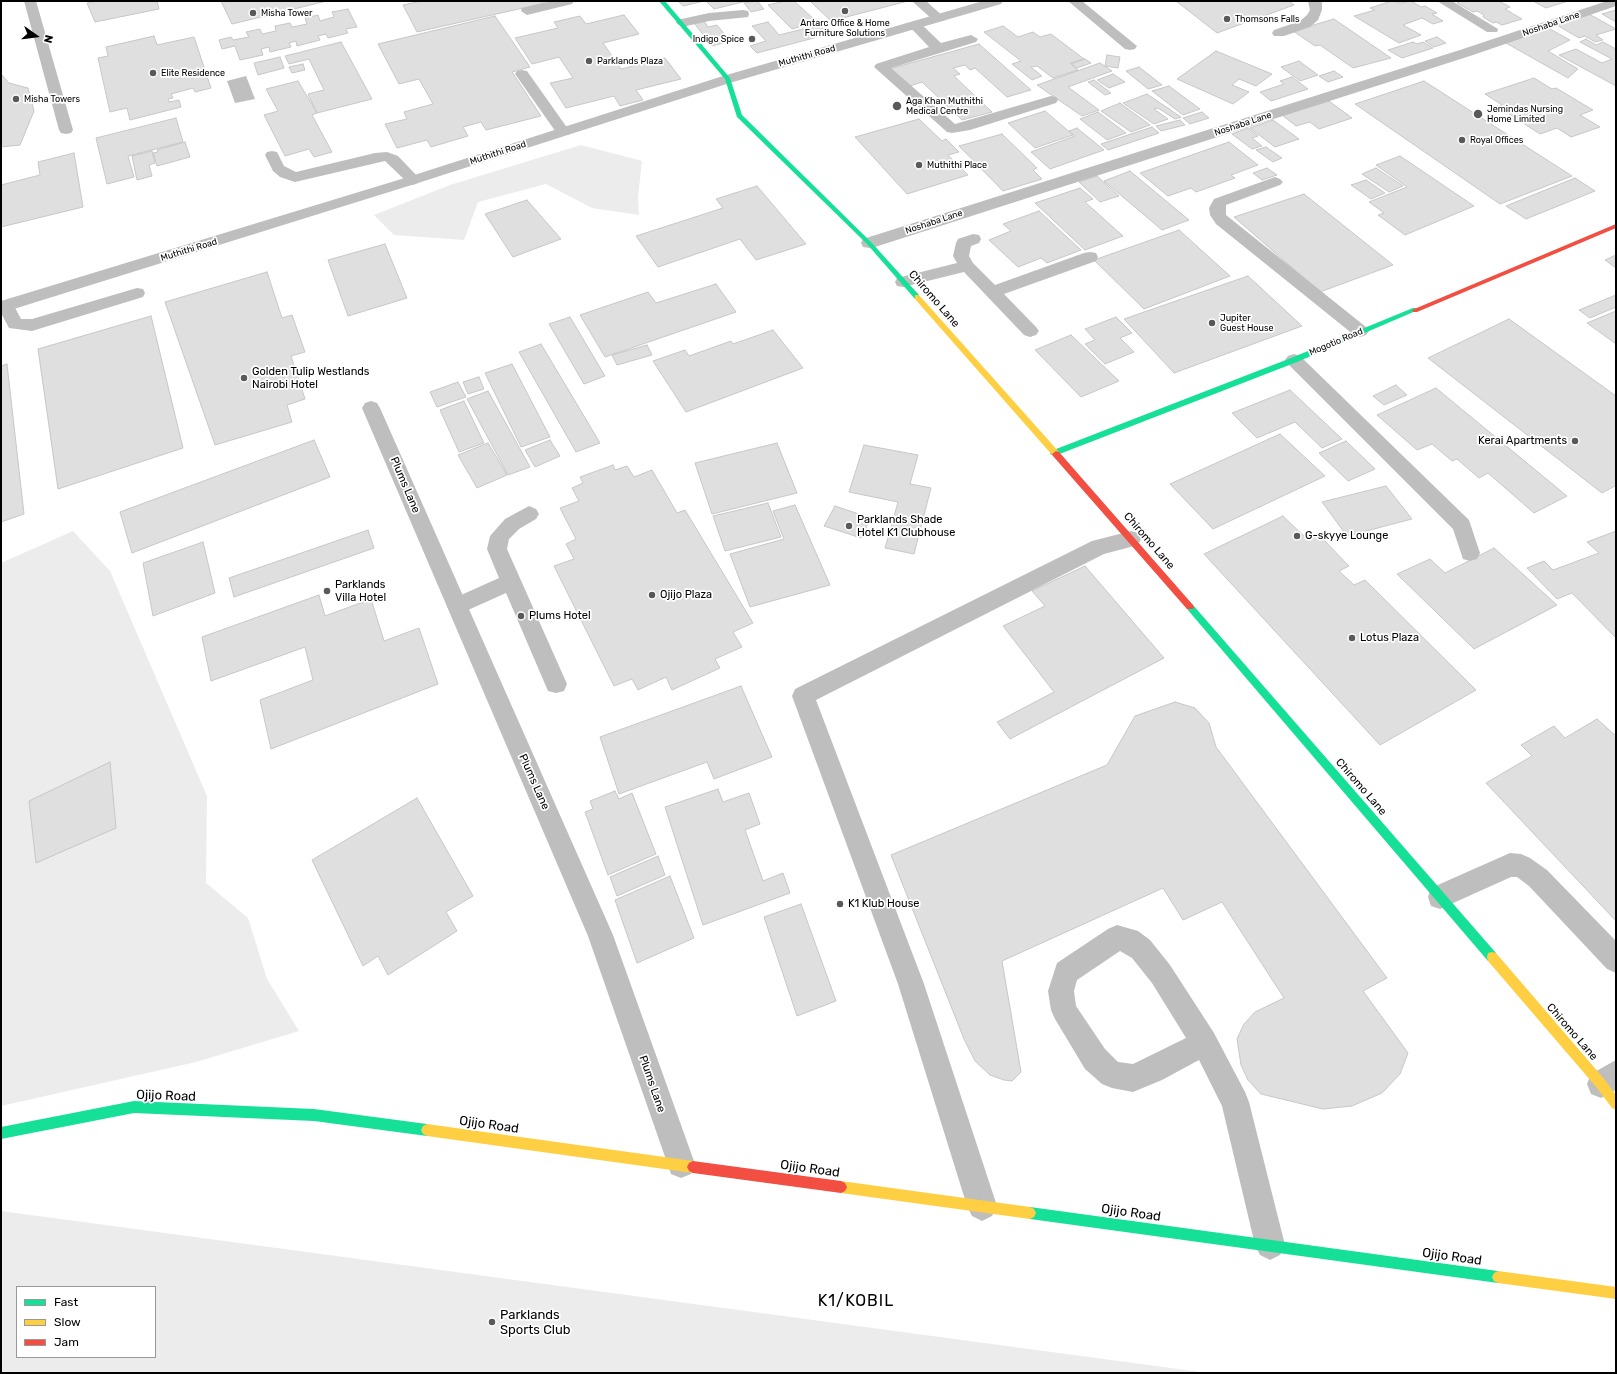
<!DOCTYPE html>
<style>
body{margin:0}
#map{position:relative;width:1617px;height:1374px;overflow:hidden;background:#fff;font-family:Rubik,sans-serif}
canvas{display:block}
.frame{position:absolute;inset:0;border:2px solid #000;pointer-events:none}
.legend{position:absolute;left:16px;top:1286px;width:140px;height:72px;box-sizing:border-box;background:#fff;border:1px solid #999;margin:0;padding:5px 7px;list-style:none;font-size:12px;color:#000}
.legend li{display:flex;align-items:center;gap:8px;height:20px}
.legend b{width:20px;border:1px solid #999}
.north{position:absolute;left:16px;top:16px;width:40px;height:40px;-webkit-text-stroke:3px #fff;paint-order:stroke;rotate:104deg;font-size:11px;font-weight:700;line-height:16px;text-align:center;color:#000}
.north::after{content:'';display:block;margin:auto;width:14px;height:18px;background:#000;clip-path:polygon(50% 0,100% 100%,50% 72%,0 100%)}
</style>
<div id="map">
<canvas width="1617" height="1374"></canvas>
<div class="frame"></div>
<ul class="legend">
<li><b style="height:5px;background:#16e098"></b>Fast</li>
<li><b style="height:5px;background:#ffcf43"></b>Slow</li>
<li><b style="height:5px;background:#f24e42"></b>Jam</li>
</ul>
<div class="north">N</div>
</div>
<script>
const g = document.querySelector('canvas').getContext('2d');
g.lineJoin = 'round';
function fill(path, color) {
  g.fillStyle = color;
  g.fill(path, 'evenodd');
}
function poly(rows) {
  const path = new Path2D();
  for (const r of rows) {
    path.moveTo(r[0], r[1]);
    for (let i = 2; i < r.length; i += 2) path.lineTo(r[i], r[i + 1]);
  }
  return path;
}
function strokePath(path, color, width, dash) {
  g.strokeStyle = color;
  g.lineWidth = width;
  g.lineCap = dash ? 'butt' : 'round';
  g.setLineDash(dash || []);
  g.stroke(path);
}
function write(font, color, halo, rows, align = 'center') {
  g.font = font + ' Rubik,sans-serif';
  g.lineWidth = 3.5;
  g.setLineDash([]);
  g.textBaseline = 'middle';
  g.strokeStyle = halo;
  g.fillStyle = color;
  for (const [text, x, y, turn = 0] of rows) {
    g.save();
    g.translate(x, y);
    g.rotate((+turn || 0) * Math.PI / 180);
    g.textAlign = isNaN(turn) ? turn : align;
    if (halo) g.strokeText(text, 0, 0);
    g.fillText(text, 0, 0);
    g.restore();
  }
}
const green = poly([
 [581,145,642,161,638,197,639,215,592,208,546,184,478,202,464,240,394,235,374,215,450,185],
 [73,531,110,571,207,796,206,883,248,918,267,979,299,1031,196,1062,1,1106,1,563],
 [1,1211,1208,1373,1,1373],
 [17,1287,155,1287,155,1357,17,1357]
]);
const water = poly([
 [246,76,255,99,235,103,227,81]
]);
const building = poly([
 [98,1,157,1,159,9,95,22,87,3,98,1],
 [221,1,327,1,232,24,221,1],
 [421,1,544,1,545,3,417,32,403,5,421,1],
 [678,1,704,1,683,6,678,1],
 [706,1,747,1,714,9,706,1],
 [757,1,764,9,751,12,744,3,757,1],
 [785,1,794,1,817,22,792,29,768,5,785,1],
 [810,1,908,1,831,21,810,1],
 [1176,1,1289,1,1294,5,1217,33,1176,1],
 [1392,1,1400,3,1411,1,1421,7,1425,6,1437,13,1432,14,1443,21,1433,24,1422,18,1403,25,1421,35,1399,43,1354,16,1375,10,1370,8,1392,1],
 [1460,1,1499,1,1510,7,1505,9,1522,19,1502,25,1496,22,1493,23,1483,17,1484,15,1477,11,1473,12,1457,3,1460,1],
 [1533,1,1568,1,1546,8,1533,1],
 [348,9,357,27,346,29,348,33,328,38,326,34,318,36,320,40,297,46,296,41,289,43,291,47,270,52,269,47,261,49,263,55,240,60,235,46,222,49,219,40,231,37,233,40,249,37,246,32,260,29,262,34,276,31,275,26,290,23,292,27,307,24,305,18,318,15,320,21,334,17,332,12,348,9],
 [1616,10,1616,22,1602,14,1616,10],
 [1589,14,1616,29,1596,35,1603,40,1595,42,1585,36,1579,38,1555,24,1589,14],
 [624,15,639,34,603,43,621,69,665,58,681,79,636,90,643,100,620,106,614,96,566,108,550,83,573,78,559,57,532,64,515,38,558,28,554,22,580,16,586,24,624,15],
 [495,16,530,67,512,72,541,116,486,130,481,122,463,127,468,136,431,147,427,140,397,148,385,124,407,119,404,112,433,104,419,79,399,84,378,44,495,16],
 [1334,19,1391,58,1353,68,1320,45,1315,46,1293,31,1334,19],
 [704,21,708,27,717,25,730,41,712,46,694,23,704,21],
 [768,22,779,35,819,25,829,34,757,53,750,46,766,41,752,26,768,22],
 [1003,26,1018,37,1033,32,1040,37,1051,34,1084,59,1070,63,1078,70,1053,78,1037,66,1031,67,1042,76,1032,80,1012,64,1021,61,984,32,1003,26],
 [1548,28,1570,40,1548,51,1578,69,1568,78,1506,43,1548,28],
 [154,36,157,45,194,37,211,88,195,92,193,88,171,94,173,98,168,99,169,102,179,100,181,107,130,120,127,108,110,112,98,58,108,56,106,47,154,36],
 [1437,37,1446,43,1434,47,1425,41,1437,37],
 [1586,39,1596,45,1603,42,1616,49,1616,86,1559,55,1576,49,1602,63,1612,59,1580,42,1586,39],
 [341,42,372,99,317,113,308,94,324,90,309,59,289,64,285,56,341,42],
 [1413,42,1417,44,1423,42,1433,48,1402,58,1388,50,1413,42],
 [979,44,1031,90,1007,97,975,68,970,70,965,65,953,68,960,74,954,76,992,112,962,120,922,82,907,87,889,69,979,44],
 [1216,51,1272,74,1256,86,1239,79,1232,85,1249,92,1233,104,1177,79,1216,51],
 [1107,55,1120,57,1118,68,1105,66,1107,55],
 [280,57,284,68,258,75,254,63,280,57],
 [1085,59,1091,63,1077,68,1071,64,1085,59],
 [1299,61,1318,75,1300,81,1281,67,1299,61],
 [1100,63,1112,71,1068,87,1099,110,1082,116,1037,85,1100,63],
 [303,64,305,70,292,73,289,67,303,64],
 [1139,67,1162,85,1148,89,1126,71,1139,67],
 [1334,71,1343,77,1328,82,1319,76,1334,71],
 [1,74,9,83,28,88,34,111,20,145,1,147,1,74],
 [1113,74,1125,82,1109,88,1097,80,1113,74],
 [1292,77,1308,89,1271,101,1260,92,1284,84,1280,81,1292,77],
 [1534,78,1552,89,1556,88,1593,110,1580,115,1600,127,1571,137,1557,128,1540,134,1497,106,1502,105,1485,94,1534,78],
 [1094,80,1111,93,1105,95,1088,82,1094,80],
 [298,81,317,113,312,115,332,152,314,157,309,149,285,156,264,115,278,111,266,89,298,81],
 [1424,81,1572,176,1500,204,1355,104,1424,81],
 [1169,86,1200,109,1183,115,1152,91,1169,86],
 [1147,94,1181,117,1175,119,1158,108,1154,109,1168,119,1154,124,1123,103,1147,94],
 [1329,101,1352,118,1319,129,1310,122,1296,126,1282,115,1329,101],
 [1120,103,1150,125,1131,132,1101,111,1120,103],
 [1045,111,1073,135,1035,148,1008,123,1045,111],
 [1098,112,1126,133,1107,140,1080,119,1098,112],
 [1202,112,1209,118,1190,124,1183,118,1202,112],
 [176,118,183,142,128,156,134,177,107,184,96,138,176,118],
 [919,119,942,141,946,139,959,152,948,155,968,175,907,194,855,137,919,119],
 [1180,120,1185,125,1161,131,1156,126,1180,120],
 [1273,120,1299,139,1275,147,1250,128,1273,120],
 [1152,127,1159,133,1108,150,1101,144,1152,127],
 [1077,128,1104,150,1050,169,1031,152,1075,136,1069,131,1077,128],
 [1248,128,1258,136,1252,138,1262,146,1252,149,1232,134,1248,128],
 [1002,134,1037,168,1033,170,1042,179,1003,191,959,146,1002,134],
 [185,142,190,157,157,166,153,153,158,152,157,150,185,142],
 [1229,142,1258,165,1231,175,1235,178,1196,192,1191,188,1168,196,1140,173,1229,142],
 [1266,147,1282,158,1273,162,1256,150,1266,147],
 [152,151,155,163,149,165,152,176,137,180,132,156,152,151],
 [74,153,83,207,1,227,1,185,40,175,38,162,74,153],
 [1400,156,1474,206,1405,235,1378,215,1384,213,1369,202,1407,187,1376,165,1400,156],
 [1267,168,1277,175,1262,180,1253,173,1267,168],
 [1376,168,1403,186,1389,192,1362,174,1376,168],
 [1130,171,1189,220,1162,230,1104,181,1130,171],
 [1097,176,1119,196,1100,202,1079,182,1097,176],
 [1575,178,1595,191,1526,219,1506,206,1575,178],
 [1366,180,1385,193,1371,199,1351,185,1366,180],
 [757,186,806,244,756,260,740,239,658,267,636,236,723,208,716,199,757,186],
 [1080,188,1093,199,1085,202,1123,236,1085,250,1035,203,1080,188],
 [1304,194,1393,265,1320,292,1234,217,1304,194],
 [527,200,561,239,513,257,485,214,527,200],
 [1039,211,1081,250,1047,263,1041,258,1018,267,989,240,1011,231,1003,224,1039,211],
 [1179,230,1230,276,1144,309,1094,260,1179,230],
 [385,244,407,298,348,316,328,260,385,244],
 [1616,255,1616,268,1605,260,1616,255],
 [267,272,282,318,292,315,305,352,291,356,305,399,287,405,292,422,215,445,165,302,267,272],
 [1248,276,1302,326,1174,373,1124,319,1248,276],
 [716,284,736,312,605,357,580,315,648,292,656,303,716,284],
 [1616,295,1616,307,1590,318,1579,310,1616,295],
 [1616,311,1616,344,1587,323,1616,311],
 [151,316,183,448,58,489,38,349,151,316],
 [570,317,605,376,584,384,549,324,570,317],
 [1116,317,1132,333,1120,338,1134,352,1105,364,1085,344,1095,340,1085,329,1116,317],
 [1509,319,1616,396,1616,487,1615,486,1602,493,1428,358,1509,319],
 [773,330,803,368,686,412,653,361,685,350,689,356,731,341,733,344,773,330],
 [1071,335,1119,381,1081,397,1035,350,1071,335],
 [541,344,600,443,576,452,519,352,541,344],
 [647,345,652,355,617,365,612,355,647,345],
 [7,364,24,514,1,522,1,366,7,364],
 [512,364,550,437,521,447,485,373,512,364],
 [479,377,484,389,468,394,463,382,479,377],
 [458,382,466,397,437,407,430,392,458,382],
 [1396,385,1407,395,1384,405,1373,396,1396,385],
 [1436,388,1567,496,1534,513,1488,473,1479,478,1457,459,1452,461,1432,444,1417,450,1377,415,1436,388],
 [1290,390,1342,439,1322,448,1295,422,1257,438,1232,413,1290,390],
 [488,391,530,467,508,475,467,399,488,391],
 [464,401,484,443,459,452,440,410,464,401],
 [1280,434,1325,476,1213,529,1170,484,1280,434],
 [314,440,330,477,132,553,120,512,314,440],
 [550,440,560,456,535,467,525,450,550,440],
 [1346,441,1375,469,1348,481,1319,453,1346,441],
 [488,443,507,475,477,488,458,455,488,443],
 [777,443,797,493,712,514,695,463,777,443],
 [864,445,918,455,910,484,931,488,914,554,885,548,898,502,849,492,864,445],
 [613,465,615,470,627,466,634,477,652,470,677,513,685,510,753,623,733,632,742,647,715,659,720,668,672,690,666,677,638,690,632,679,614,686,554,566,574,559,566,544,576,539,560,508,579,501,572,488,583,483,580,477,613,465],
 [1386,486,1412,519,1347,536,1322,502,1386,486],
 [768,503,781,537,725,551,713,516,768,503],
 [795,505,830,585,750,607,730,554,784,539,773,511,795,505],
 [835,506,871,518,861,538,824,526,835,506],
 [1283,516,1308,540,1319,535,1349,566,1339,571,1354,585,1365,580,1476,690,1380,745,1204,554,1283,516],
 [368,530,374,548,234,597,229,578,368,530],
 [1616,531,1616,638,1572,593,1557,599,1527,568,1544,561,1553,570,1599,553,1587,542,1616,531],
 [203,542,215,593,153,616,143,563,203,542],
 [1494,548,1557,605,1474,649,1397,574,1430,559,1445,573,1494,548],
 [1085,566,1164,658,1010,739,997,722,1054,692,1003,626,1045,606,1032,591,1085,566],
 [319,595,325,616,371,599,384,641,419,628,438,684,271,749,260,700,313,680,305,647,211,681,202,637,319,595],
 [741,686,772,757,714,779,707,762,619,794,600,737,741,686],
 [1175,702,1195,708,1209,723,1216,747,1387,978,1363,991,1408,1053,1400,1074,1382,1093,1352,1106,1323,1109,1261,1094,1248,1080,1241,1065,1237,1039,1244,1024,1255,1012,1284,998,1222,902,1183,920,1163,888,1002,961,1021,1072,1012,1081,1004,1080,990,1075,975,1061,964,1039,891,855,1107,765,1135,716,1175,702],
 [1597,719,1616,736,1616,921,1486,783,1532,756,1521,745,1554,726,1565,738,1597,719],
 [110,762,116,828,36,863,29,801,110,762],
 [718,789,723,802,749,793,760,824,745,830,763,881,783,873,790,893,703,925,665,807,718,789],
 [615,791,619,799,632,793,656,854,608,875,585,812,593,809,590,801,615,791],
 [417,798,473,896,446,912,457,931,388,975,378,956,363,966,312,860,417,798],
 [658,856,665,875,617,896,610,877,658,856],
 [670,876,694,938,637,963,615,900,670,876],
 [801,904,836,1001,797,1016,764,917,801,904]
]);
const lane = poly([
 [552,1,574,1,572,4,527,15,521,11,522,8,552,1],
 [912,1,926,1,945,18,944,21,934,21,912,1],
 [1068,1,1082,1,1137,46,1135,49,1130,50,1125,49,1068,1],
 [1437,1,1452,1,1498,29,1497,32,1487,32,1437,1],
 [743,10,748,11,749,14,748,17,709,21,682,27,676,23,677,20,709,13,743,10],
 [914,21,919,22,941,43,971,35,978,39,976,42,891,68,955,124,1051,96,1056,97,1058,100,1056,103,970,130,952,133,947,132,874,67,876,64,929,47,908,25,914,21],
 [522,70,527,71,568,129,570,132,568,135,558,135,515,74,517,71,522,70],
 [272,151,277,152,284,166,296,172,375,153,387,152,398,156,421,180,418,183,413,185,408,183,385,161,295,182,280,177,273,171,265,155,267,152,272,151],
 [1275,177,1280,179,1283,182,1280,185,1226,205,1226,215,1366,327,1369,331,1366,335,1360,337,1354,335,1216,224,1210,215,1209,208,1214,199,1275,177],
 [973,234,979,235,981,239,979,243,971,246,969,256,973,263,995,285,1084,253,1090,252,1096,253,1098,257,1096,261,1004,294,1036,327,1039,331,1036,335,1030,337,1024,335,964,272,903,287,897,286,895,282,897,278,957,263,953,256,956,243,958,239,973,234],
 [137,288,143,289,145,293,143,297,32,331,9,328,1,313,1,302,6,300,12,302,21,319,32,319,137,288],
 [1294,354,1300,356,1469,520,1480,553,1477,559,1470,561,1463,559,1453,529,1288,364,1285,360,1288,356,1294,354],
 [529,506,536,509,539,514,536,519,519,529,509,539,507,549,567,684,564,691,556,693,548,691,506,593,457,615,450,612,447,606,450,600,499,578,487,549,490,536,505,519,529,506],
 [1131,531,1138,533,1141,539,1138,545,1104,554,816,700,924,984,997,1206,992,1216,982,1221,972,1216,967,1206,898,984,792,696,795,689,1092,541,1131,531],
 [1510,853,1521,854,1530,858,1547,870,1616,941,1616,973,1607,969,1529,886,1517,877,1511,877,1440,909,1431,906,1428,897,1431,888,1510,853],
 [1117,925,1138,931,1150,940,1170,965,1214,1033,1245,1092,1249,1102,1285,1245,1280,1255,1270,1260,1260,1255,1255,1245,1222,1106,1199,1060,1162,1080,1133,1092,1112,1088,1102,1084,1085,1069,1055,1019,1051,1010,1048,991,1057,963,1108,929,1117,925],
 [1120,951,1132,958,1152,983,1186,1038,1133,1064,1118,1062,1105,1049,1076,1006,1074,991,1077,980,1120,951],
 [1616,1060,1616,1090,1601,1098,1591,1094,1587,1084,1591,1074,1616,1060]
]);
const street = poly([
 [24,1,36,1,73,130,71,133,66,134,61,133,59,130,24,1],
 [983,1,1003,1,1001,4,733,82,418,183,1,313,1,301,408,177,723,76,983,1],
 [1308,1,1321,1,1322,3,1322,10,1318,20,1310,27,1284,36,1274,36,1272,33,1274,30,1300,21,1307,15,1310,10,1308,1],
 [1607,1,1616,1,1616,6,1473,55,875,247,869,248,863,247,861,243,863,239,1463,49,1607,1],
 [371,401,377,403,380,408,613,935,695,1164,691,1174,681,1178,671,1174,588,936,362,408,365,403,371,401]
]);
const fast = poly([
 [659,1,665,1,730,78,742,115,871,242,919,295,919,299,915,299,867,244,737,117,725,79,659,1],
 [1413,308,1417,308,1418,310,1297,362,1057,455,1051,455,1050,453,1051,451,1291,358,1413,308],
 [1190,603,1193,605,1496,953,1497,957,1496,961,1492,962,1488,961,1187,609,1186,607,1187,605,1190,603],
 [134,1101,314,1109,427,1124,431,1126,433,1130,431,1134,427,1136,314,1121,134,1113,1,1139,1,1127,134,1101],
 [1030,1207,1498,1271,1502,1273,1504,1277,1502,1281,1498,1283,1030,1219,1026,1217,1024,1213,1026,1209,1030,1207]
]);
const slow = poly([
 [915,295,919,295,1059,452,1060,454,1059,456,1053,456,915,299,915,295],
 [1492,952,1496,953,1605,1080,1616,1095,1616,1110,1612,1108,1597,1088,1488,961,1487,957,1488,953,1492,952],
 [427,1124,693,1161,697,1163,699,1167,697,1171,693,1173,427,1136,423,1134,421,1130,423,1126,427,1124],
 [841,1181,1030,1207,1034,1209,1036,1213,1034,1217,1030,1219,841,1193,837,1191,835,1187,837,1183,841,1181],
 [1498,1271,1616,1287,1616,1299,1498,1283,1494,1281,1492,1277,1494,1273,1498,1271]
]);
const jam = poly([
 [1616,224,1616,228,1417,312,1413,312,1412,310,1616,224],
 [1056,451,1059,452,1193,605,1194,607,1193,609,1187,609,1053,456,1052,454,1056,451],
 [693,1161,841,1181,845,1183,847,1187,845,1191,841,1193,693,1173,689,1171,687,1167,689,1163,693,1161]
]);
const markers = [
 [845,11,4,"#595959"],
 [253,13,4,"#595959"],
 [1227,19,4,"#595959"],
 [752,39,4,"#595959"],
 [589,61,4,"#595959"],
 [153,73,4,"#595959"],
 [16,99,4,"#595959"],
 [897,106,5,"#595959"],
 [1478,114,5,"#595959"],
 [1462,140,4,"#595959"],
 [919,165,4,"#595959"],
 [1212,323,4,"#595959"],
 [244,378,4,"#595959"],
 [1575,441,4,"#595959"],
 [849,526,4,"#595959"],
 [1297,536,4,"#595959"],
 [327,591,4,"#595959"],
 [652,595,4,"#595959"],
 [521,616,4,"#595959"],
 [1352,638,4,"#595959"],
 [840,904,4,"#595959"],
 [492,1322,4,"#595959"]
];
const farPoinames = [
 ["Misha Tower",261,13],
 ["Thomsons Falls",1235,19],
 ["Antarc Office & Home",845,23,"center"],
 ["Furniture Solutions",845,33,"center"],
 ["Indigo Spice",744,39,"right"],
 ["Parklands Plaza",597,61],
 ["Elite Residence",161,73],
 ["Misha Towers",24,99],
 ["Aga Khan Muthithi",906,101],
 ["Medical Centre",906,111],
 ["Jemindas Nursing",1487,109],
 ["Home Limited",1487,119],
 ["Royal Offices",1470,140],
 ["Muthithi Place",927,165],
 ["Jupiter",1220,318],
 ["Guest House",1220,328]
];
const farStreetnames = [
 ["Noshaba Lane",1551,24,-19],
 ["Muthithi Road",807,56,-16],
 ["Noshaba Lane",1243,124,-18],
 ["Muthithi Road",498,153,-18],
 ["Noshaba Lane",934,222,-18],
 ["Muthithi Road",189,250,-17],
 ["Mogotio Road",1336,342,-23]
];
const streetNames = [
 ["Chiromo Lane",934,299,49],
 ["Plums Lane",405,485,67],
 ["Chiromo Lane",1149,541,49],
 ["Plums Lane",534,782,66],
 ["Chiromo Lane",1361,787,49],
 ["Chiromo Lane",1572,1032,49],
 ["Plums Lane",652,1084,71]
];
const poiNames = [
 ["Golden Tulip Westlands",252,372],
 ["Nairobi Hotel",252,385],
 ["Kerai Apartments",1567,441,"right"],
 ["Parklands Shade",857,520],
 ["Hotel K1 Clubhouse",857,533],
 ["G-skyye Lounge",1305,536],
 ["Parklands",335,585],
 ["Villa Hotel",335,598],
 ["Ojijo Plaza",660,595],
 ["Plums Hotel",529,616],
 ["Lotus Plaza",1360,638],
 ["K1 Klub House",848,904]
];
const nearStreetnames = [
 ["Ojijo Road",166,1096,2],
 ["Ojijo Road",489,1125,8],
 ["Ojijo Road",810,1169,8],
 ["Ojijo Road",1131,1213,8],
 ["Ojijo Road",1452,1257,8]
];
const nearPoinames = [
 ["Parklands",500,1315],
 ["Sports Club",500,1330]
];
const nearQuarternames = [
 ["K1/KOBIL",856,1301]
];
fill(green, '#ececec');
fill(water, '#bfbfbf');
fill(building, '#dfdfdf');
strokePath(building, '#c7c7c7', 1);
fill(lane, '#bebebe');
fill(street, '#bebebe');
fill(fast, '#16e098');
fill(slow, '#ffcf43');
fill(jam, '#f24e42');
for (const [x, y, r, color] of markers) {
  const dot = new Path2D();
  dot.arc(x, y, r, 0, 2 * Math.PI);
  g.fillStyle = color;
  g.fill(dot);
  strokePath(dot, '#fff', 1.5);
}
write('9px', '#000', '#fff', farPoinames, 'left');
write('9px', '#000', '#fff', farStreetnames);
write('11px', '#000', '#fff', streetNames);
write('11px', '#000', '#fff', poiNames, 'left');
write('13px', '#000', '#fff', nearStreetnames);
write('13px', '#000', '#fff', nearPoinames, 'left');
g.letterSpacing = '1px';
write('16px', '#000', '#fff', nearQuarternames);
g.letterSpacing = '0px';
</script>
